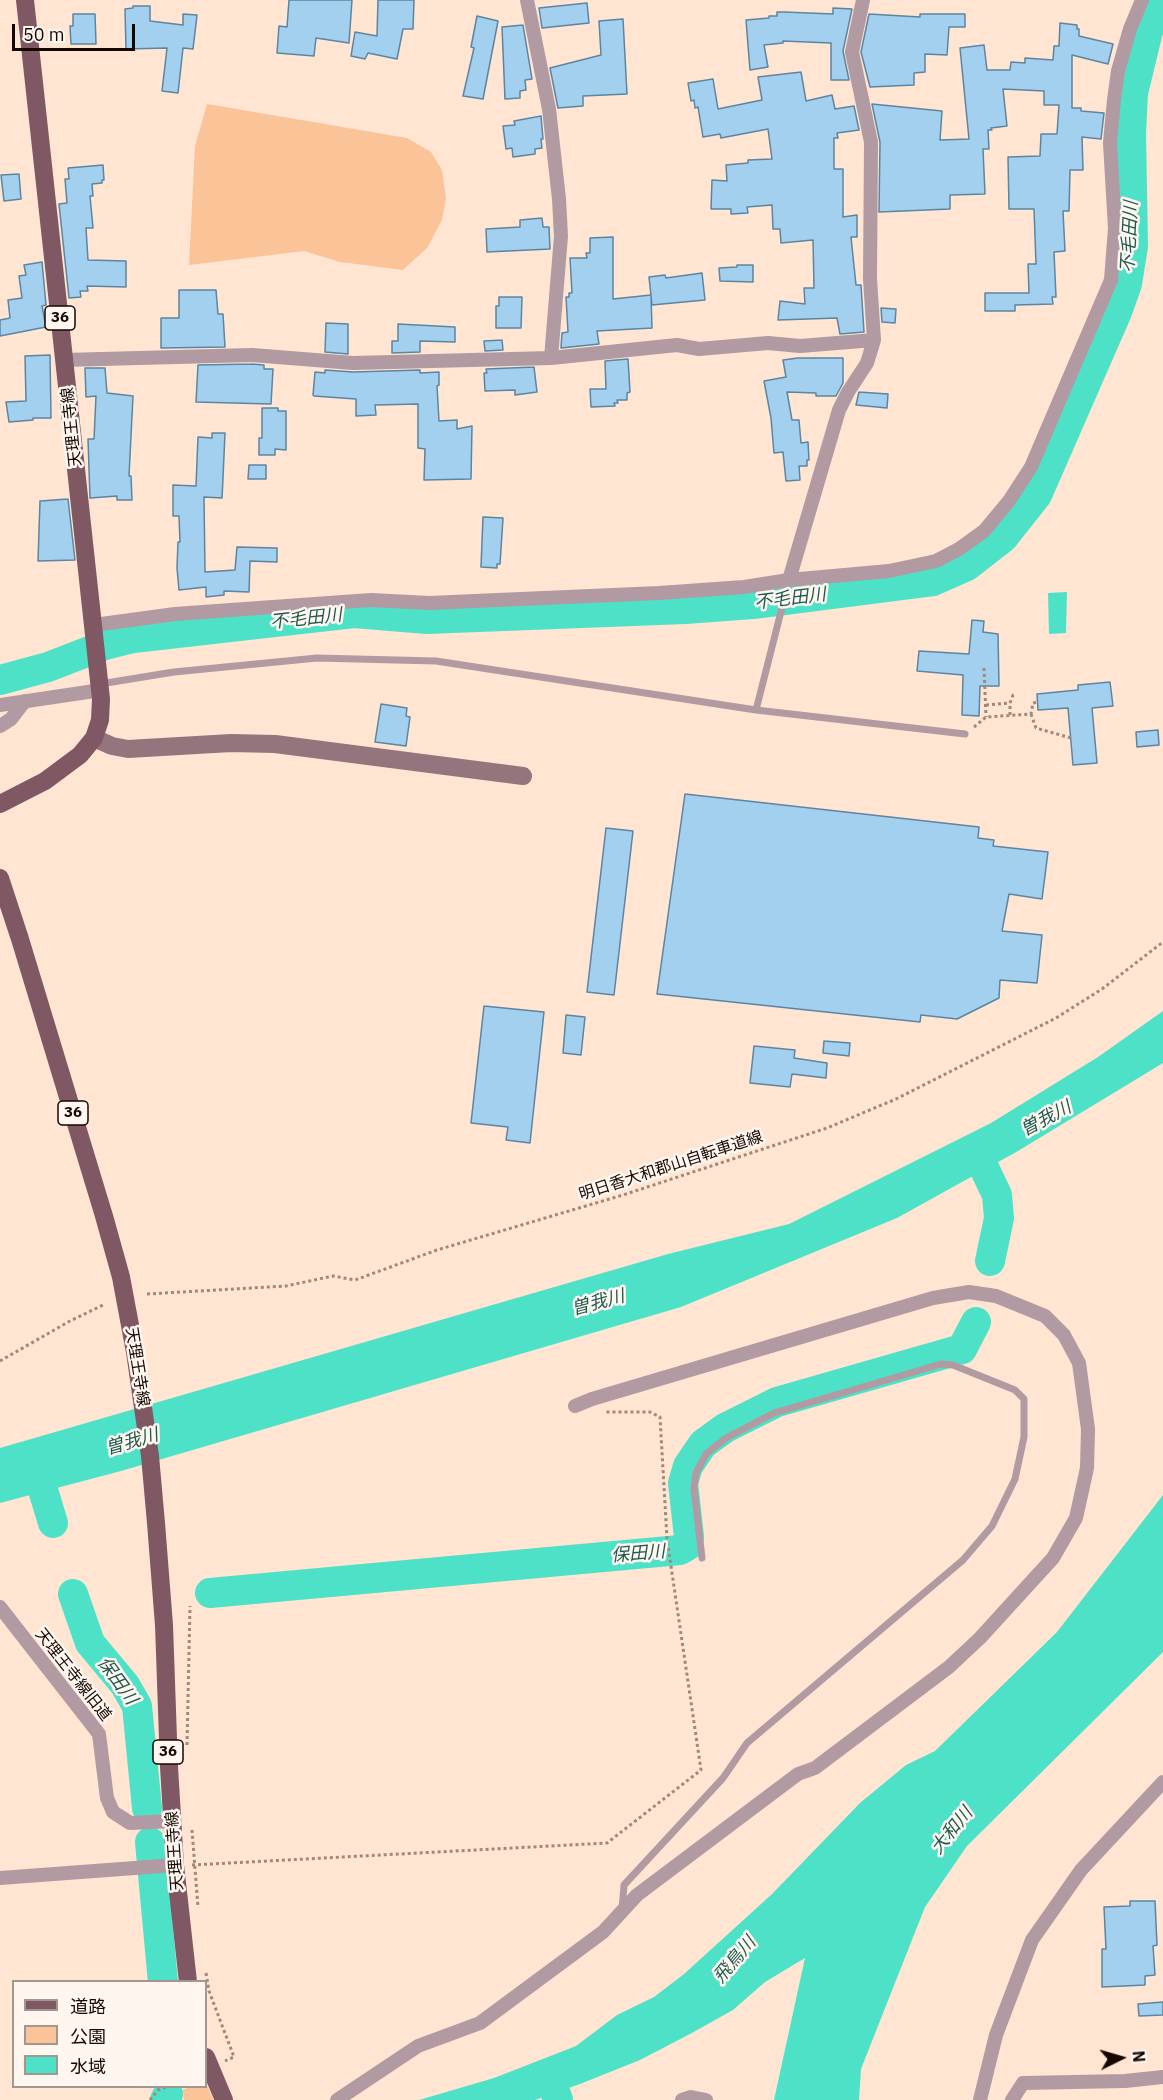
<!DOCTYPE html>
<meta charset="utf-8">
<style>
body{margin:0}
#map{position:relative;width:1163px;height:2100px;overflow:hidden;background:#ffe5d2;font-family:"IBM Plex Sans","Noto Sans JP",sans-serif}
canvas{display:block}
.legend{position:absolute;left:12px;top:1980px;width:195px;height:108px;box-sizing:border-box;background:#fff6f0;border:2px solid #a19790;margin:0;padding:8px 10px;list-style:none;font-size:18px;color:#150801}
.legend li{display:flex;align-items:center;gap:12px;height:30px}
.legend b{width:30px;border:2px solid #a19790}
.north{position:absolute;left:1091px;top:2028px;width:60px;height:60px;-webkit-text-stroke:4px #fff6f0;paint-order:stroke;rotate:85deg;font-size:16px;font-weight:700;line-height:24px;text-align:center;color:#150801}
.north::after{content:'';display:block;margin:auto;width:21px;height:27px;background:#150801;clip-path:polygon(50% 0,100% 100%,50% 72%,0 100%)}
.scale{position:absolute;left:12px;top:24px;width:123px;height:27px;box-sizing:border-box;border:3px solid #150801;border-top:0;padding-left:8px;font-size:18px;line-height:21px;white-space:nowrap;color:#150801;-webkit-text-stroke:4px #fff6f0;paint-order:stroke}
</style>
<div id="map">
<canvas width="1163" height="2100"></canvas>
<ul class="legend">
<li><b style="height:8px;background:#7f5864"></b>道路</li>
<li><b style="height:16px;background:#fac398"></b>公園</li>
<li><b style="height:16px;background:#4de2c8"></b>水域</li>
</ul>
<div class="north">N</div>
<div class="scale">50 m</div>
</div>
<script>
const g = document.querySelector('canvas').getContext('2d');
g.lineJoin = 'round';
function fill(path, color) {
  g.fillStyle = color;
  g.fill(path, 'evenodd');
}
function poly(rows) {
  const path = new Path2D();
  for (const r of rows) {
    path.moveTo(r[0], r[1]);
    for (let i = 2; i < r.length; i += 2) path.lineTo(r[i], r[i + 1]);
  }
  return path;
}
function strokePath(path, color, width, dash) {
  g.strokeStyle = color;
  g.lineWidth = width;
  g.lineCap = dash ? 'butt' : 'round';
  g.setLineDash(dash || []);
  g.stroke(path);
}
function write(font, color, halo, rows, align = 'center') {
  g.font = font + ' "IBM Plex Sans","Noto Sans JP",sans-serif';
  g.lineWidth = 5;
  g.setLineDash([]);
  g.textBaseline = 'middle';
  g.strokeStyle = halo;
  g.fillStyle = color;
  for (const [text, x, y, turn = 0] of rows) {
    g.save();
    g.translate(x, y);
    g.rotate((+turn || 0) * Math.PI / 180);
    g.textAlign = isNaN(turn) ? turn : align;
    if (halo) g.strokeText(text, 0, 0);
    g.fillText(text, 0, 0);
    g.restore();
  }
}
const green = poly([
 [207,104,407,138,431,152,442,170,446,198,442,220,427,248,403,270,340,262,304,251,189,265,195,146],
 [206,2082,213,2100,184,2100,183,2090,189,2087,206,2086]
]);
const water = poly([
 [1067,592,1066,633,1049,634,1048,593],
 [1163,1011,1163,1063,1018,1151,897,1218,681,1307,121,1471,0,1503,0,1448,668,1254,789,1224,991,1123,1098,1057],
 [1163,1495,1163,1652,967,1846,925,1907,861,2069,859,2100,774,2100,805,1958,765,1982,733,2010,690,2034,640,2060,580,2084,535,2100,419,2100,494,2078,576,2046,617,2015,654,1997,684,1974,772,1894,860,1803,906,1765,935,1751,1057,1632]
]);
const river = poly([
 [0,680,48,667,105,645,133,638,354,613,427,619,685,609,753,604,933,581,967,566,1003,538,1037,495,1117,312,1127,284,1133,246,1131,133,1133,93,1148,31,1163,1],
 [977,1153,997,1195,999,1218,990,1261],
 [36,1467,53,1523],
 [210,1593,680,1550,687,1546,689,1537,683,1483,688,1466,703,1444,725,1428,777,1402,962,1349,976,1322],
 [73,1594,90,1643,125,1685,137,1706,147,1808],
 [150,1842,163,1982],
 [551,2080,558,2100],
 [165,2100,168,2094]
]);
const building = poly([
 [289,0,352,0,349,43,316,38,314,56,277,53,279,26,287,27,289,0],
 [378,0,414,0,413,29,403,29,397,59,368,53,365,59,351,56,355,32,377,36,378,0],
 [587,3,589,23,542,28,539,8,587,3],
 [133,6,150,6,150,21,183,25,183,14,197,15,193,49,183,48,178,93,162,91,167,48,126,49,125,9,133,8,133,6],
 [833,8,852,9,843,51,849,80,831,80,831,43,783,41,783,43,764,45,768,67,750,70,746,20,769,18,769,16,777,16,777,12,784,12,833,14,833,8],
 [73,14,95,14,96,44,71,44,70,26,73,26,73,14],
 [869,14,920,17,920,14,965,14,965,27,949,27,947,55,925,54,925,72,914,73,914,85,870,87,861,52,869,14],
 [477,16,498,21,483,99,463,96,474,48,471,47,477,16],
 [623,19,627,94,583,96,583,106,558,108,550,68,601,55,599,21,623,19],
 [1060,23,1077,25,1077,29,1079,29,1079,36,1113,44,1108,64,1072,55,1072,108,1081,108,1081,111,1104,113,1101,139,1082,137,1083,170,1070,170,1069,211,1063,211,1065,251,1054,252,1056,297,1052,297,1053,304,1015,305,1015,311,985,311,985,293,1029,293,1028,264,1036,264,1034,209,1009,209,1008,157,1040,156,1041,134,1057,134,1059,105,1044,105,1044,91,1003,89,1007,126,991,128,992,130,988,130,989,149,983,149,985,194,950,195,950,209,879,212,880,142,872,104,942,111,940,140,969,139,960,48,984,45,987,70,1010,70,1011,62,1025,63,1025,58,1053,60,1054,46,1059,46,1060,23],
 [523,25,532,79,525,80,526,90,520,91,520,98,505,99,502,27,523,25],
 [801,72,806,101,832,95,835,109,854,106,859,130,837,133,838,138,834,138,834,169,843,169,843,217,857,215,857,237,851,237,856,285,861,285,864,332,840,334,837,318,778,320,780,301,805,304,804,288,814,288,813,240,781,243,780,229,773,229,772,205,747,207,748,213,731,214,731,209,711,209,712,180,727,181,726,165,748,163,748,160,772,159,768,129,721,138,720,134,703,137,698,107,695,108,694,100,691,101,688,83,713,79,718,109,762,100,758,77,801,72],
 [541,116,543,139,541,139,542,148,535,149,535,154,513,157,512,148,506,149,503,126,515,125,514,121,541,116],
 [103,165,104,180,102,180,102,183,92,184,93,196,90,196,93,228,86,228,88,260,126,261,126,287,87,286,88,291,80,291,81,297,69,298,59,204,67,203,65,179,69,179,68,168,103,165],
 [19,174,21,199,4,201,1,175,19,174],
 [542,218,543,227,549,227,550,249,487,252,486,229,520,227,520,220,542,218],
 [613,237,613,299,651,295,652,328,597,331,599,344,561,348,562,333,568,332,566,297,569,297,569,293,572,293,570,258,587,258,586,253,590,253,590,238,613,237],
 [42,262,46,305,42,306,46,327,0,336,0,320,10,318,8,300,22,298,19,276,26,275,24,265,42,262],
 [737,265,753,265,753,282,720,281,719,268,737,267,737,265],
 [702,273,705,300,652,305,649,277,665,275,666,278,702,273],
 [179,290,216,290,218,314,223,314,225,347,161,348,161,318,179,318,179,290],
 [499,297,522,297,521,328,496,328,496,306,499,306,499,297],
 [881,308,896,309,895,323,882,322,881,308],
 [326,323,348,324,348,354,325,352,326,323],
 [398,324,455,327,455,342,420,341,420,352,392,353,392,341,398,341,398,324],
 [502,340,503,350,485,351,484,341,502,340],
 [50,355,51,418,33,418,33,420,9,422,6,402,26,401,25,356,50,355],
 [798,358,843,358,843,383,836,396,816,396,816,393,787,392,792,420,799,420,801,443,808,442,809,460,807,460,807,466,799,466,800,480,786,481,783,452,774,453,771,418,764,381,786,377,783,360,798,358],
 [628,359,630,392,627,393,627,400,617,400,618,403,614,403,615,406,591,407,590,389,606,389,605,361,628,359],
 [252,364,264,365,264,369,273,369,271,404,196,402,198,365,252,364],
 [534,367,537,392,515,395,515,390,485,391,484,373,487,373,486,369,534,367],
 [85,368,105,368,107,393,133,396,129,476,131,476,132,500,117,500,117,496,90,498,88,439,94,439,96,396,86,397,85,368],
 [325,370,353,372,420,370,420,373,439,372,439,385,437,386,439,421,457,420,457,429,472,426,471,479,424,480,425,449,418,448,418,404,375,405,376,415,356,416,356,399,314,396,313,395,315,372,325,373,325,370],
 [859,392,888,394,887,408,856,405,859,392],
 [262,408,278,408,278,411,286,411,286,450,275,449,275,455,259,455,259,438,262,438,262,408],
 [212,433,225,433,223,478,222,498,204,497,205,572,235,570,237,547,277,548,277,562,250,561,249,592,224,591,224,595,206,597,206,587,179,590,177,568,178,542,180,542,179,516,173,516,173,485,196,486,198,437,212,438,212,433],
 [249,465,266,465,266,479,248,479,249,465],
 [68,499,75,560,38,561,40,501,68,499],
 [483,517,503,518,500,564,497,564,497,568,481,567,483,517],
 [972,620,984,621,983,632,998,634,999,686,980,686,979,716,962,715,963,675,917,671,919,651,969,654,972,620],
 [1110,682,1113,706,1092,708,1097,763,1073,765,1068,708,1038,710,1037,694,1078,690,1078,685,1110,682],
 [381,704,407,708,406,716,410,717,406,746,375,742,381,704],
 [1158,730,1159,745,1137,747,1136,732,1158,730],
 [685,794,979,827,978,838,994,840,993,846,1048,852,1042,899,1009,894,1002,931,1042,935,1037,983,1000,980,999,998,957,1019,921,1015,920,1022,657,994,685,794],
 [606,828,633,831,614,995,587,992,606,828],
 [484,1006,544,1012,530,1143,506,1140,508,1127,471,1123,484,1006],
 [566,1015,585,1017,581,1055,563,1053,566,1015],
 [824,1041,850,1043,849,1056,823,1053,824,1041],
 [754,1046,795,1050,794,1058,827,1063,826,1078,792,1074,790,1087,750,1083,754,1046],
 [1130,1901,1155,1901,1157,1945,1153,1946,1155,1975,1145,1976,1145,1985,1102,1987,1102,1949,1106,1949,1104,1907,1130,1906,1130,1901],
 [1163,2002,1163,2015,1139,2016,1138,2004,1163,2002]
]);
const path = poly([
 [984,668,986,717],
 [986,705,1010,703],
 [1031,714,1036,728,1071,738],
 [1010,715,1010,703,1013,695,1016,695],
 [974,727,986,717,1031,714,1033,703,1038,702],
 [147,1294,286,1286,333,1276,355,1280,437,1250,623,1195,827,1128,896,1099,1056,1018,1102,989,1163,942],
 [0,1361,70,1321,103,1305],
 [187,1745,190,1606],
 [192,1830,198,1907],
 [192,1865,607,1843,701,1770,667,1539,660,1417,650,1412,604,1412],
 [206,1973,209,1991,234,2057,225,2061],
 [150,2100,158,2090,169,2086]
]);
const lane = poly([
 [100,684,174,672,317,658,436,661,756,710,965,734],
 [756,710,789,580],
 [622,1910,624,1885,723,1778,747,1743,963,1560,992,1526,1015,1479,1024,1437,1024,1399,1015,1390,953,1365,941,1364,774,1413,726,1438,706,1454,696,1473,694,1488,702,1558]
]);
const street = poly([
 [527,0,549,109,559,199,561,236,551,358],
 [64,360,252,355,353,363,551,358,677,345,699,349,768,343,800,346,874,340],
 [789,580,839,410,848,392,867,363,874,340,870,279,871,142,852,52,863,0],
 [94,625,175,614,371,600,429,603,659,593,744,587,789,580,889,571,936,561,959,549,984,531,1009,501,1031,467,1111,280,1115,228,1110,143,1114,100,1118,71,1130,29,1142,0],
 [0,705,101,690],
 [0,726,11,719,25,701],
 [0,1607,99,1734,107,1798,113,1812,130,1823,173,1821],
 [0,1878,175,1865],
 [337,2100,418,2046,480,2023,603,1932,637,1895,798,1774,815,1768,949,1667,980,1638,1053,1558,1076,1518,1087,1468,1088,1429,1079,1363,1064,1335,1045,1316,996,1296,969,1292,933,1298,592,1399,575,1406],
 [682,2100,691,2097,706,2100],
 [980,2100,996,2035,1032,1940,1081,1870,1163,1782],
 [1012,2100,1023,2083,1125,2081,1163,2077]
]);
const secondary = poly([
 [94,738,112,746,128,749,231,743,275,744,523,776]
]);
const primary = poly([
 [0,804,45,781,80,755,94,738,100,720,101,699,25,0],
 [0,878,20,939,104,1216,121,1277,135,1352,150,1456,156,1523,164,1625,169,1767,175,1865,188,1982],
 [206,2057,224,2100]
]);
const shields = [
 [60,318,30],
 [73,1113,30],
 [168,1752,30]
];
const shieldNames = [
 ["36",60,318],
 ["36",73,1113],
 ["36",168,1752]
];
const streetNames = [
 ["天理王寺線",72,427,-96],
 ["明日香大和郡山自転車道線",671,1166,-18],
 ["天理王寺線",137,1367,81],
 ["天理王寺線旧道",73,1675,52],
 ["天理王寺線",175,1851,-94]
];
const waterNames = [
 ["不毛田川",1130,237,-87],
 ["不毛田川",790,599,-7],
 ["不毛田川",306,619,-6],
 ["曽我川",1046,1119,-28],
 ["曽我川",598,1303,-15],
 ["曽我川",132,1442,-16],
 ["保田川",638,1554,-5],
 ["保田川",117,1681,54],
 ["大和川",952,1831,-51],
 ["飛鳥川",735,1960,-50]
];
fill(green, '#fac398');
fill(water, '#4de2c8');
strokePath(river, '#4de2c8', 30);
fill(building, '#a3d0ef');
strokePath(building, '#5b85a1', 1.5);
strokePath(path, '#9e8a7c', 3, [3, 3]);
strokePath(lane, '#b19aa1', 7);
strokePath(street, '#b19aa1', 14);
strokePath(secondary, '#94747d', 18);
strokePath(primary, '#7f5864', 18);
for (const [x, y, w] of shields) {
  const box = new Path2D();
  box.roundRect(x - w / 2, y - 12, w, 24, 4.5);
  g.fillStyle = '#fff6f0';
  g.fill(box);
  strokePath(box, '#150801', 1.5);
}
write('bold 15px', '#150801', null, shieldNames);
write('16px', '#150801', '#fff6f0', streetNames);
write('italic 18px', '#1d5a4f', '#fff6f0', waterNames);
</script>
